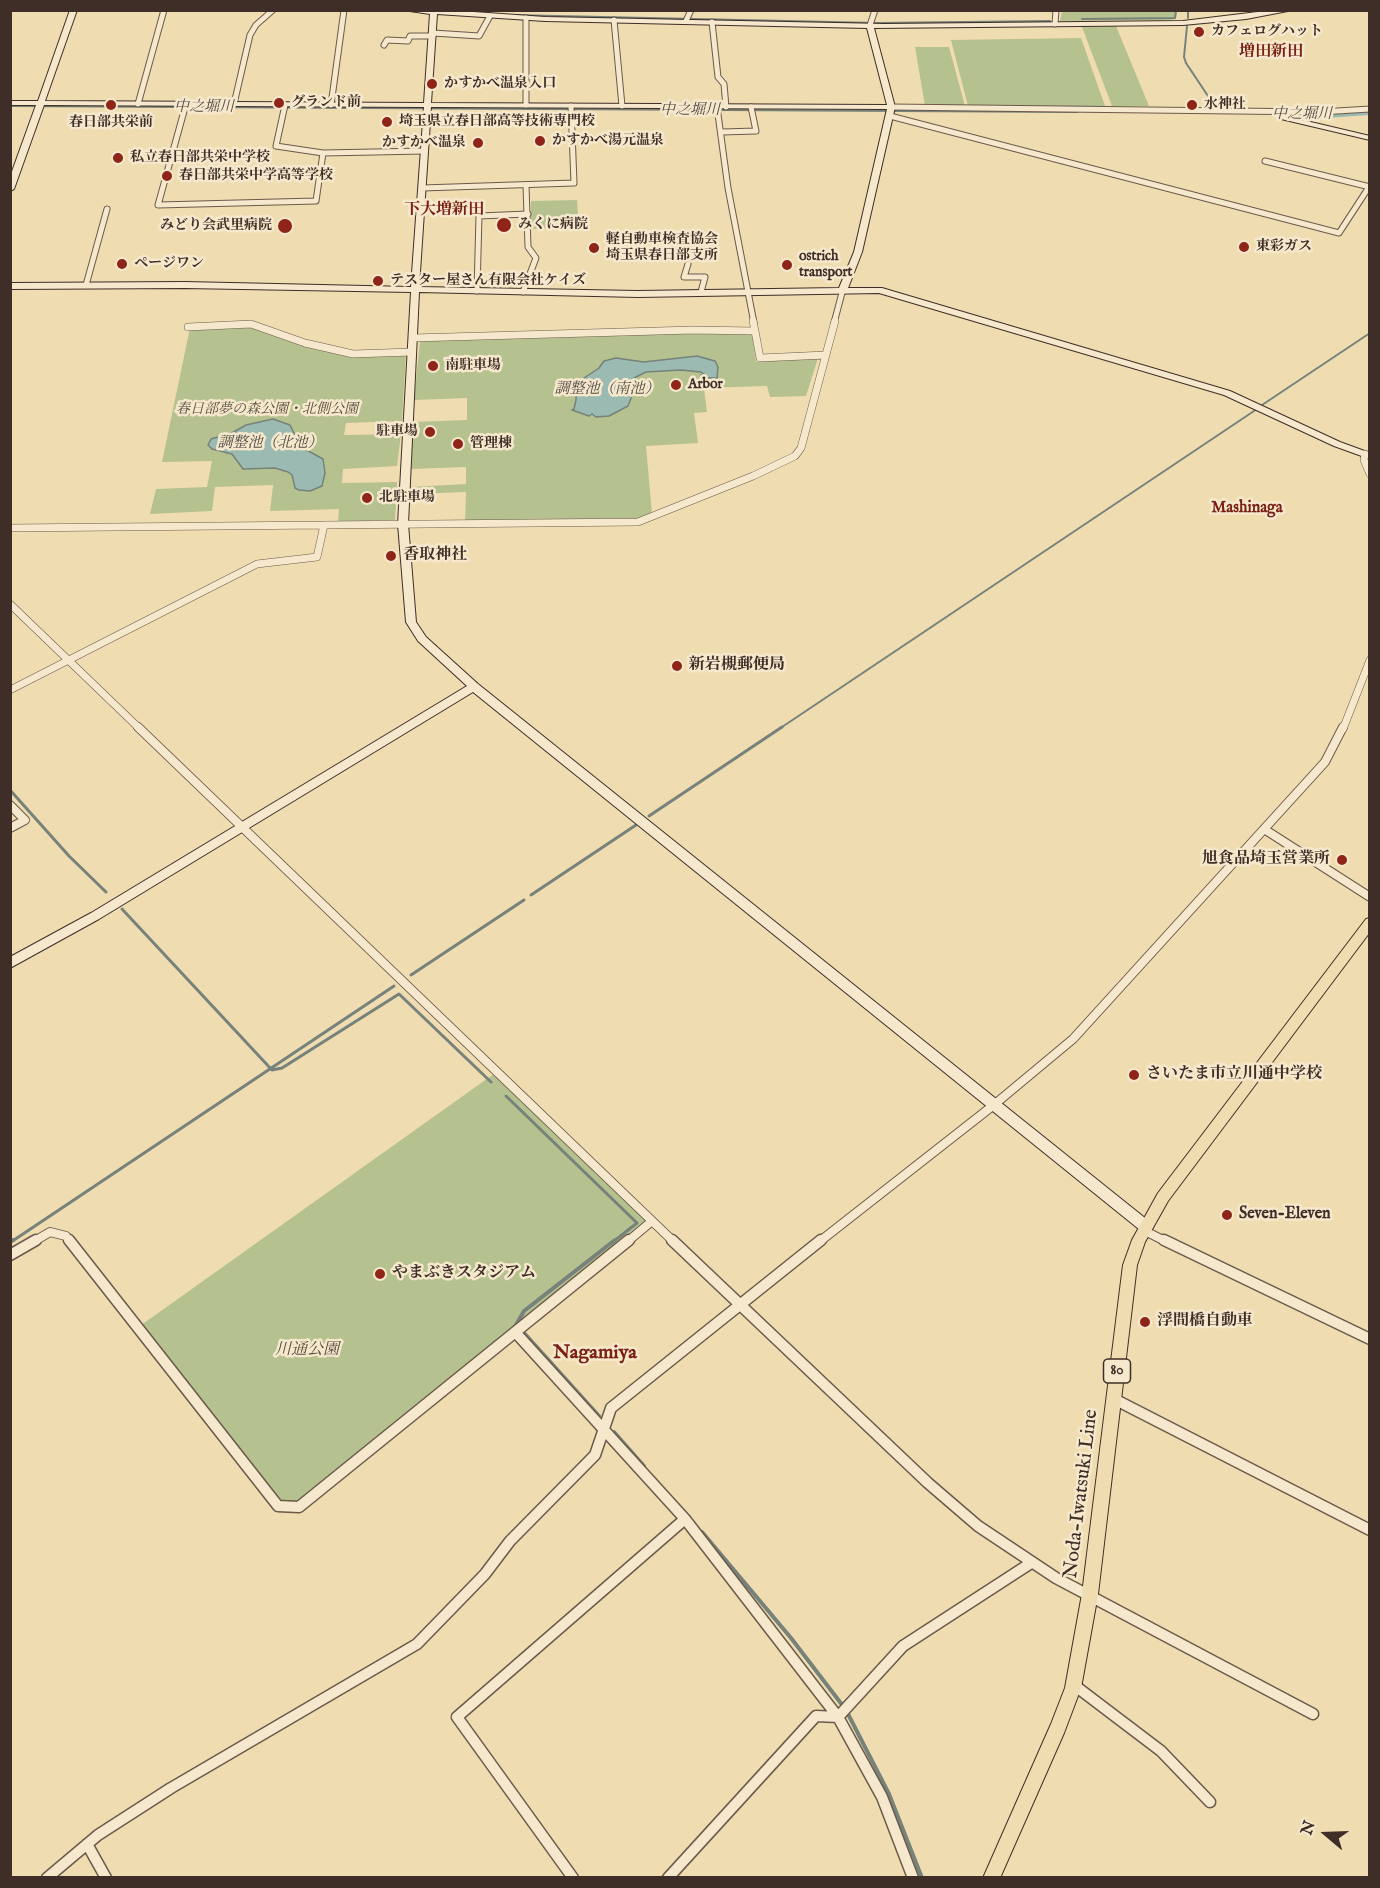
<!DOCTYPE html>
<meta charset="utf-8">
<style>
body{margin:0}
#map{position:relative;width:1380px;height:1888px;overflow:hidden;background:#f0dcb1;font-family:"IM FELL English",serif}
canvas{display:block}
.frame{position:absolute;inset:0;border:12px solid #3f2e27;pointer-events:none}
.north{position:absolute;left:1296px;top:1804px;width:60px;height:60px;-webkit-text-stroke:4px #f5e8cc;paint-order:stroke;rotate:289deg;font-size:16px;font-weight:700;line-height:24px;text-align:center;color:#3f2e27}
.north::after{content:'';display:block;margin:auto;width:21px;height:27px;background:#3f2e27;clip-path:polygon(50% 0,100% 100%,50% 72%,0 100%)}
</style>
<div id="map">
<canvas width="1380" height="1888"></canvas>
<div class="frame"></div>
<div class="north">N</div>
</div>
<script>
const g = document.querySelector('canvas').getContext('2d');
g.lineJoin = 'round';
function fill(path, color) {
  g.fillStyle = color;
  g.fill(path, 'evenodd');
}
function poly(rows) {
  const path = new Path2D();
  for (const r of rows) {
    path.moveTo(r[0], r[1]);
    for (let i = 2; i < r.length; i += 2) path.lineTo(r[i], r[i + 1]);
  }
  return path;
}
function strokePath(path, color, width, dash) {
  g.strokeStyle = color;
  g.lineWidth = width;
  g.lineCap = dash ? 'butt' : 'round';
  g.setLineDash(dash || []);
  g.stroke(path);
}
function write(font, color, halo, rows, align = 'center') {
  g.font = font + ' "IM FELL English","Noto Serif JP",serif';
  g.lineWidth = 5;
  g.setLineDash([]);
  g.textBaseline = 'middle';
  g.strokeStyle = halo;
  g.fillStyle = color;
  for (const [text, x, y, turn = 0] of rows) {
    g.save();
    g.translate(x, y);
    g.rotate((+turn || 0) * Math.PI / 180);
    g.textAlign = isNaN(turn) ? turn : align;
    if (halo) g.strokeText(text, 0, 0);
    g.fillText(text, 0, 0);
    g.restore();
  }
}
const green = poly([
 [1062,11,1062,10,1177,11,1176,19,1170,20,1060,21],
 [1116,26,1149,106,1112,106,1082,27],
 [1081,38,1105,106,968,106,951,40],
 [915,47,949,47,965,106,925,106],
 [577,200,579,227,531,229,531,201],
 [251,325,352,355,406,353,402,421,346,423,344,435,401,434,397,466,343,469,342,483,397,482,395,520,338,522,339,509,270,511,273,485,215,487,212,511,150,514,156,489,207,487,212,461,162,462,190,328],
 [691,331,713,334,752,333,756,362,818,358,806,396,770,397,767,386,704,388,707,412,694,413,698,443,646,446,652,514,637,520,465,521,466,492,409,494,410,487,466,484,466,467,411,469,413,422,467,420,467,398,414,400,420,341],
 [498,1071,652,1221,299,1507,278,1506,137,1328]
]);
const water = poly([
 [697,356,715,361,718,367,717,378,708,378,701,375,704,374,701,372,681,370,646,372,634,378,637,381,634,390,631,393,632,396,628,406,609,416,596,417,592,414,589,416,572,410,574,409,576,400,576,395,573,393,582,384,581,380,599,368,604,361,616,358,644,362,697,356],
 [273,419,290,425,301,447,323,459,325,473,322,486,310,491,299,490,295,488,292,475,288,472,275,468,243,469,232,454,212,449,208,445,211,439,232,433,246,425,273,419]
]);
const streamFar2 = poly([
 [1188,10,1188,18],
 [1261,12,1268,10],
 [511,15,877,23,1050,21],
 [1082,19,1175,18,1176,10],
 [1187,26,1184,57,1186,63,1216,108],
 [10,106,1077,112],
 [1262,405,1370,333],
 [779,729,1257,409]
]);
const streamFar1 = poly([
 [10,790,69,856,106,892],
 [649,816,782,727],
 [531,895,636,825],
 [122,909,272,1070,282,1068,399,994,491,1082],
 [411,975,524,900],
 [506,1096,637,1223,613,1242],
 [11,1242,394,986]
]);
const stream = poly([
 [10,1242,13,1240],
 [516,1325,524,1311,615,1240],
 [525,1334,599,1416],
 [614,1432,644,1466],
 [702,1532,791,1638,843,1706],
 [847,1712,889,1794,922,1878]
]);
const river = poly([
 [1370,109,1370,115,1326,118,1291,116,1286,113,1291,110,1326,112,1370,109]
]);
const streetFar3 = poly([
 [526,18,526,105],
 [614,20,622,106],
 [686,21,691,10],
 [712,22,718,77,724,84,726,107],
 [1055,24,1056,10],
 [870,25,875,10],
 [433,33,479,36,490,16],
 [384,45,387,40,408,41,410,36,433,36],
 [138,104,164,10],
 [186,104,158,205,316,201,323,153,276,146,285,105],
 [234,104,250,35,256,25,273,10],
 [331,105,344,10],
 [717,107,728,188,754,323],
 [891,107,1320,112,1370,109],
 [890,116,1339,233,1369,187],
 [722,132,756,131,751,107],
 [323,153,425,151],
 [1265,161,1370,187],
 [422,188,574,183,571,106],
 [688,264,684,277,705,277,701,292],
 [86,285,107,209],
 [477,291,479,216,528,214],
 [523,292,536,258,528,247,526,185],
 [834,323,843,289]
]);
const streetFar2 = poly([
 [753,321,755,331],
 [188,327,251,324,305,343,353,354,412,352],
 [413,338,693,330,755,331,760,358,826,355],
 [1365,454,1364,460,1370,474],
 [10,528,638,522,753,476,795,456,801,448,835,321],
 [10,604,140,729],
 [10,690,257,564,317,557,324,525],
 [1343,729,1370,660]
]);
const streetFar1 = poly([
 [138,727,674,1242],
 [10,805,25,820,10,828],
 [1264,829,1370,897],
 [1143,1230,1167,1242],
 [33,1242,50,1232,66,1236,70,1242],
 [627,1242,652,1221],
 [819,1242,995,1104,1073,1039,1325,762,1343,727]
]);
const street = poly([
 [69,1240,278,1506,299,1507,629,1240],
 [672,1240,928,1483,978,1526,1056,1578,1313,1714],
 [1164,1240,1370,1339],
 [10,1255,36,1240],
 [516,1333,685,1519,838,1717,882,1797,913,1878],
 [1114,1399,1370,1530],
 [1074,1685,1161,1751,1210,1802],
 [838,1717,903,1646,1031,1563],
 [87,1844,106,1878],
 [47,1878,98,1835,171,1788,417,1644,485,1574,510,1541,595,1455,611,1408,821,1240],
 [573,1878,457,1717,685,1519],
 [668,1878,816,1716,838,1717]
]);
const secondary = poly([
 [70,10,77,10,45,101,424,103,430,14,403,10,445,10,545,17,885,24,1183,21,1274,10,1293,10,1246,19,1183,25,874,28,895,107,862,252,848,288,882,288,1230,391,1340,442,1370,453,1370,459,1334,446,1224,395,879,293,638,297,419,292,408,524,416,622,426,637,478,684,1150,1222,1152,1226,1150,1230,1145,1232,1140,1230,473,692,99,919,10,968,10,957,91,913,467,686,418,641,406,622,398,524,411,292,185,288,10,289,10,283,185,282,411,287,424,107,44,105,14,189,10,191,10,177,36,105,10,105,10,101,38,101,70,10],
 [437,14,545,21,867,28,887,105,431,103,437,14],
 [431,107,887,109,854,252,839,288,638,291,419,287,431,107],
 [1281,115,1370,136,1370,140,1281,119,1281,115]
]);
const primary = poly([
 [1370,918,1370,932,1168,1201,1145,1242,1137,1265,1098,1594,1081,1688,1064,1733,1000,1878,983,1878,1051,1724,1065,1688,1082,1594,1123,1265,1132,1240,1158,1193,1366,919,1370,918]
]);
const markers = [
 [1199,32,6,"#8f2418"],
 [432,84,6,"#8f2418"],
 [279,103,6,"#8f2418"],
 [111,105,6,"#8f2418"],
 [1192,105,6,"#8f2418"],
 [387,122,6,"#8f2418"],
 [540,141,6,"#8f2418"],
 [478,143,6,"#8f2418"],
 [118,158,6,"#8f2418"],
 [167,176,6,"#8f2418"],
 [504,225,8,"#8f2418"],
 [285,226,8,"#8f2418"],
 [1244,247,6,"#8f2418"],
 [594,248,6,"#8f2418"],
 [122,264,6,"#8f2418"],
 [787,265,6,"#8f2418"],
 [378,281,6,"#8f2418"],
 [433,366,6,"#8f2418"],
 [676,385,6,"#8f2418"],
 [430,432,6,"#8f2418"],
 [458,444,6,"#8f2418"],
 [367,498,6,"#8f2418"],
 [391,556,6,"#8f2418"],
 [677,666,6,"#8f2418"],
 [1342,860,6,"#8f2418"],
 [1134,1075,6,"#8f2418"],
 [1227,1215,6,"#8f2418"],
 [380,1274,6,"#8f2418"],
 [1145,1322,6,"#8f2418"]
];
const farPoinames = [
 ["カフェログハット",1211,32],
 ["かすかべ温泉入口",444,84],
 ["グランド前",291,103],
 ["水神社",1204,105],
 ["埼玉県立春日部高等技術専門校",399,122],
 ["春日部共栄前",111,123,"center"],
 ["かすかべ湯元温泉",552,141],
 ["かすかべ温泉",466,143,"right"],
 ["私立春日部共栄中学校",130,158],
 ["春日部共栄中学高等学校",179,176],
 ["みくに病院",518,225],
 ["みどり会武里病院",272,226,"right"],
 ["軽自動車検査協会",606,240],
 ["埼玉県春日部支所",606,256],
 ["東彩ガス",1256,247],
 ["ostrich",799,257],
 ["transport",799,273],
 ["ページワン",134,264],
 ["テスター屋さん有限会社ケイズ",390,281],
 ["南駐車場",445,366],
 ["Arbor",688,385],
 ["駐車場",418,432,"right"],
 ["管理棟",470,444],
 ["北駐車場",379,498]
];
const farParknames = [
 ["春日部夢の森公園・北側公園",267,410]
];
const farWaternames = [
 ["中之堀川",204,108],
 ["中之堀川",690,111],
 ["中之堀川",1302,115],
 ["調整池（南池）",607,390],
 ["調整池（北池）",270,444]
];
const shields = [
 [1117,1371,27]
];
const shieldNames = [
 ["80",1117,1371]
];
const farQuarternames = [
 ["増田新田",1271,53],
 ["下大増新田",444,211],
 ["Mashinaga",1247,509]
];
const poiNames = [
 ["香取神社",403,556],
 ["新岩槻郵便局",689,666],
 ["旭食品埼玉営業所",1330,860,"right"],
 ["さいたま市立川通中学校",1146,1075],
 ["Seven-Eleven",1239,1215],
 ["やまぶきスタジアム",392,1274],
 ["浮間橋自動車",1157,1322]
];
const parkNames = [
 ["川通公園",307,1351]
];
const quarterNames = [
 ["Nagamiya",595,1354]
];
const nearStreetnames = [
 ["Noda-Iwatsuki Line",1082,1494,-83]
];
fill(green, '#b5c28f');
fill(water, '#9bbab2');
strokePath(water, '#76827a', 1.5);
strokePath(streamFar2, '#76827a', 2);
strokePath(streamFar1, '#76827a', 3);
strokePath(stream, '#76827a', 4);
fill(river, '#9bbab2');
strokePath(streetFar3, '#6b5a4a', 7);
strokePath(streetFar2, '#6b5a4a', 8);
strokePath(streetFar1, '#6b5a4a', 10);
strokePath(street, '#6b5a4a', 13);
strokePath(secondary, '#3f2e27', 2);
strokePath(primary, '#3f2e27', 2);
strokePath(streetFar3, '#f5e8cc', 5);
strokePath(streetFar2, '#f5e8cc', 7);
strokePath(streetFar1, '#f5e8cc', 8);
strokePath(street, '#f5e8cc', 10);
fill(secondary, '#f5e8cc');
fill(primary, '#f0dcb1');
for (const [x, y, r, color] of markers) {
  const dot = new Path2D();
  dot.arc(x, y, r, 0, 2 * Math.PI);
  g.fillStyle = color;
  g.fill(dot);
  strokePath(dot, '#f5e8cc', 2);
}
write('bold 14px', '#3f2e27', '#f5e8cc', farPoinames, 'left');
write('italic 14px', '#574c3c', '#f5e8cc', farParknames);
write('italic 15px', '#514a43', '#f5e8cc', farWaternames);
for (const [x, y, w] of shields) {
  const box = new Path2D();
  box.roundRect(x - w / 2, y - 12, w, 24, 4.5);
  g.fillStyle = '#f5e8cc';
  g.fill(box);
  strokePath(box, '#3f2e27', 1.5);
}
write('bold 15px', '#3f2e27', null, shieldNames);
write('bold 16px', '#7a1f14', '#f5e8cc', farQuarternames);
write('bold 16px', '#3f2e27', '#f5e8cc', poiNames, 'left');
write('italic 16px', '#574c3c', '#f5e8cc', parkNames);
write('bold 20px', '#7a1f14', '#f5e8cc', quarterNames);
write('20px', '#3f2e27', '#f5e8cc', nearStreetnames);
</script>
